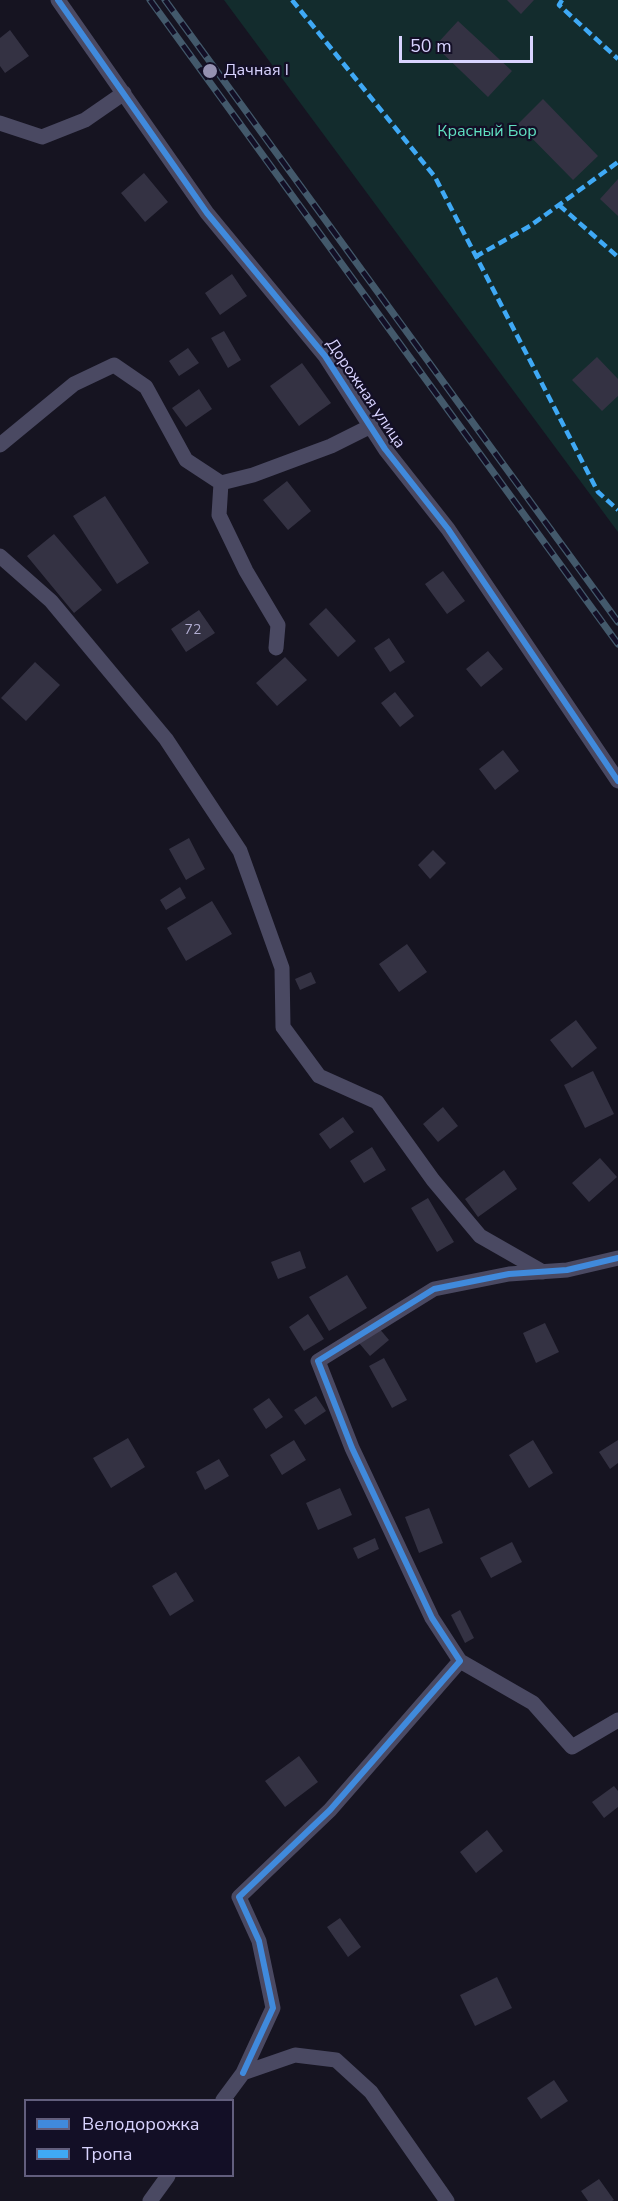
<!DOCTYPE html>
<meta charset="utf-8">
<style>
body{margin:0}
#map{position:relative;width:618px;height:2201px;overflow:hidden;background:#161421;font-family:"Nunito Sans",sans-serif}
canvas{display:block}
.legend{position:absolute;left:24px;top:2099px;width:210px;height:78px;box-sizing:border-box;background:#130f26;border:2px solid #625e7d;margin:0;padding:8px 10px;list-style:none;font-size:18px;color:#d9d4ff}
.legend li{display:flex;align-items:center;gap:12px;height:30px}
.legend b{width:30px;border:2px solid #625e7d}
.scale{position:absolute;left:399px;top:36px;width:134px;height:27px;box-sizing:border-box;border:3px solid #d9d4ff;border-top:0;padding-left:8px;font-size:18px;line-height:21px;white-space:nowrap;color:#d9d4ff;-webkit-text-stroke:4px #130f26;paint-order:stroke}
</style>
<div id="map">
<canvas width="618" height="2201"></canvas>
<ul class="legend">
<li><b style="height:8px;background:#408adc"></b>Велодорожка</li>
<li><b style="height:8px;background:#3fa9f5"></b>Тропа</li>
</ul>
<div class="scale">50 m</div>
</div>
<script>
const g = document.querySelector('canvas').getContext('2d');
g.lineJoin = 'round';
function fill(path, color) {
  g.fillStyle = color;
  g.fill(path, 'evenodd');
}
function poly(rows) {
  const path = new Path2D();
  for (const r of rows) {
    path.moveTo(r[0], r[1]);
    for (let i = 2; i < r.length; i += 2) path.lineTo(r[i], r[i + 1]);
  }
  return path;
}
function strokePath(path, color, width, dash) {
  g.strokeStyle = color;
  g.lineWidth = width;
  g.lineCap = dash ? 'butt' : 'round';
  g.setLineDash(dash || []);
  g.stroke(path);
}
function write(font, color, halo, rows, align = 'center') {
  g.font = font + ' "Nunito Sans",sans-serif';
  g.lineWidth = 4.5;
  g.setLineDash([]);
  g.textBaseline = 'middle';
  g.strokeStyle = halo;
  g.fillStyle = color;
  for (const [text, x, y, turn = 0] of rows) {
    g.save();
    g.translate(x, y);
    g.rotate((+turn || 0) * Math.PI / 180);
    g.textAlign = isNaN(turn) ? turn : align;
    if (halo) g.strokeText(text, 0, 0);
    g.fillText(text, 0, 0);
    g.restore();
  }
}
const green = poly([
 [224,0,618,0,618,532]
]);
const building = poly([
 [507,0,534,0,521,14],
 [458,21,512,71,488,97,435,46],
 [10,30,29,56,5,73,0,66,0,38],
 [543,99,598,156,573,180,518,124],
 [144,173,168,202,145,222,121,193],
 [618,179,618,216,600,199],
 [232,274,247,296,220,315,205,293],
 [224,331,241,360,228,368,211,338],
 [188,348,199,363,179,376,169,361],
 [597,357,618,379,618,396,602,411,572,380],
 [302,363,331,403,299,426,270,386],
 [199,389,212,409,186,427,172,408],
 [287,481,311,511,288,530,263,500],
 [105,496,149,563,117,584,73,516],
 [54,534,102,590,74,613,27,556],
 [443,571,465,601,447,614,425,584],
 [326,608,356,641,338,657,309,624],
 [199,610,215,633,186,652,171,629],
 [389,638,405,662,390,672,374,648],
 [488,651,503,669,481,687,466,669],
 [285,657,307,680,277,706,256,683],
 [35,662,60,685,26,721,1,698],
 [395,692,414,716,400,727,381,703],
 [503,750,519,771,495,790,479,769],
 [189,838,205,869,186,880,169,849],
 [433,850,446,863,430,879,418,865],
 [180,887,186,898,166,910,160,900],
 [212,901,232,934,186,961,167,928],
 [407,944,427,972,399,992,379,964],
 [311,972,316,983,300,990,295,979],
 [576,1020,597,1048,572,1068,550,1040],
 [593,1071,614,1114,585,1128,564,1085],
 [443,1107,458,1126,438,1142,423,1124],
 [343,1117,354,1132,330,1149,319,1134],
 [372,1147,386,1170,364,1183,350,1161],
 [600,1158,617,1177,589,1202,572,1183],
 [504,1170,517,1189,478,1217,465,1199],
 [428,1198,454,1242,437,1252,411,1208],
 [300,1251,306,1268,278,1279,271,1262],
 [347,1275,367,1308,329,1331,309,1297],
 [308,1314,324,1339,304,1351,289,1327],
 [545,1323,559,1352,536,1363,523,1333],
 [378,1327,389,1340,370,1356,359,1343],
 [384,1358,407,1400,392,1408,369,1366],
 [316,1396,326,1411,305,1425,294,1410],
 [269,1398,283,1417,266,1429,253,1409],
 [128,1438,145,1467,111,1488,93,1458],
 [294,1440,306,1460,282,1475,270,1455],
 [533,1440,553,1473,529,1488,509,1455],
 [618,1440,618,1463,610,1469,599,1452],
 [219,1459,229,1476,205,1490,196,1472],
 [340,1488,352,1515,318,1530,306,1503],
 [429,1508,443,1543,419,1553,405,1517],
 [375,1538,379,1549,358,1559,353,1548],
 [512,1542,522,1562,491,1578,480,1558],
 [176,1572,194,1601,170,1616,152,1586],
 [460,1610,474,1638,465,1643,451,1615],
 [299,1756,318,1782,285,1807,265,1781],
 [614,1786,618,1791,618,1807,604,1818,592,1802],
 [487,1830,503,1851,476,1873,460,1852],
 [340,1918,361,1947,348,1957,327,1927],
 [497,1977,512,2008,475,2026,460,1995],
 [554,2080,568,2101,541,2119,527,2098],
 [599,2179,614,2200,612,2201,588,2201,581,2191]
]);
const street = poly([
 [58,0,207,213,325,356,385,449,448,529,618,781],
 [0,123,42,137,85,120,124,93],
 [0,445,74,384,114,365,146,387,186,460,221,483,253,475,331,446,371,426],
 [221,483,219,515,246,571,278,625,276,648],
 [0,556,51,601,166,739,240,851,282,968,283,1027,319,1076,377,1102,433,1180,480,1236,543,1272],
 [460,1661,533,1703,572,1747,618,1720],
 [243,2073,273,2008,259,1941,239,1897,330,1810,460,1661,432,1618,352,1448,318,1361,434,1289,509,1274,567,1270,618,1258],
 [223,2100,243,2073,295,2055,336,2060,371,2092,447,2201],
 [150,2201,168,2176]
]);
const rail = poly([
 [150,0,618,644],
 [165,0,618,622]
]);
const quiet = poly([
 [292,0,435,177,598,492,618,510],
 [562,0,559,5,618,59],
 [559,205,618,257],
 [475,257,530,226,618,162]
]);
const cycleway = poly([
 [58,0,207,213,325,356,385,449,448,529,618,781],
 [243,2073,273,2008,259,1941,239,1897,330,1810,460,1661,432,1618,352,1448,318,1361,434,1289,509,1274,567,1270,618,1258]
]);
const markers = [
 [210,71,8,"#9591b1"]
];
const numberNames = [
 ["72",193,631]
];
const poiNames = [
 ["Дачная I",224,71]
];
const parkNames = [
 ["Красный Бор",487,132]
];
const streetNames = [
 ["Дорожная улица",365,394,56]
];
fill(green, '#132c2d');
fill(building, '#343243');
strokePath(street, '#4a4962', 15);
strokePath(rail, '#43596b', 7);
strokePath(rail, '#130f26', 4.5, [14]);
strokePath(quiet, '#3fa9f5', 4.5, [9, 4.5]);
strokePath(cycleway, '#408adc', 6);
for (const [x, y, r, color] of markers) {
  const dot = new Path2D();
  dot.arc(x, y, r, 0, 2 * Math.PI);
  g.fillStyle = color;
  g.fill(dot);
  strokePath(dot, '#130f26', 2);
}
write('14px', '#b0acd0', null, numberNames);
write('16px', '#d9d4ff', '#130f26', poiNames, 'left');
write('16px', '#5fe0c0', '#130f26', parkNames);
write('16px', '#d9d4ff', '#130f26', streetNames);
</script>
